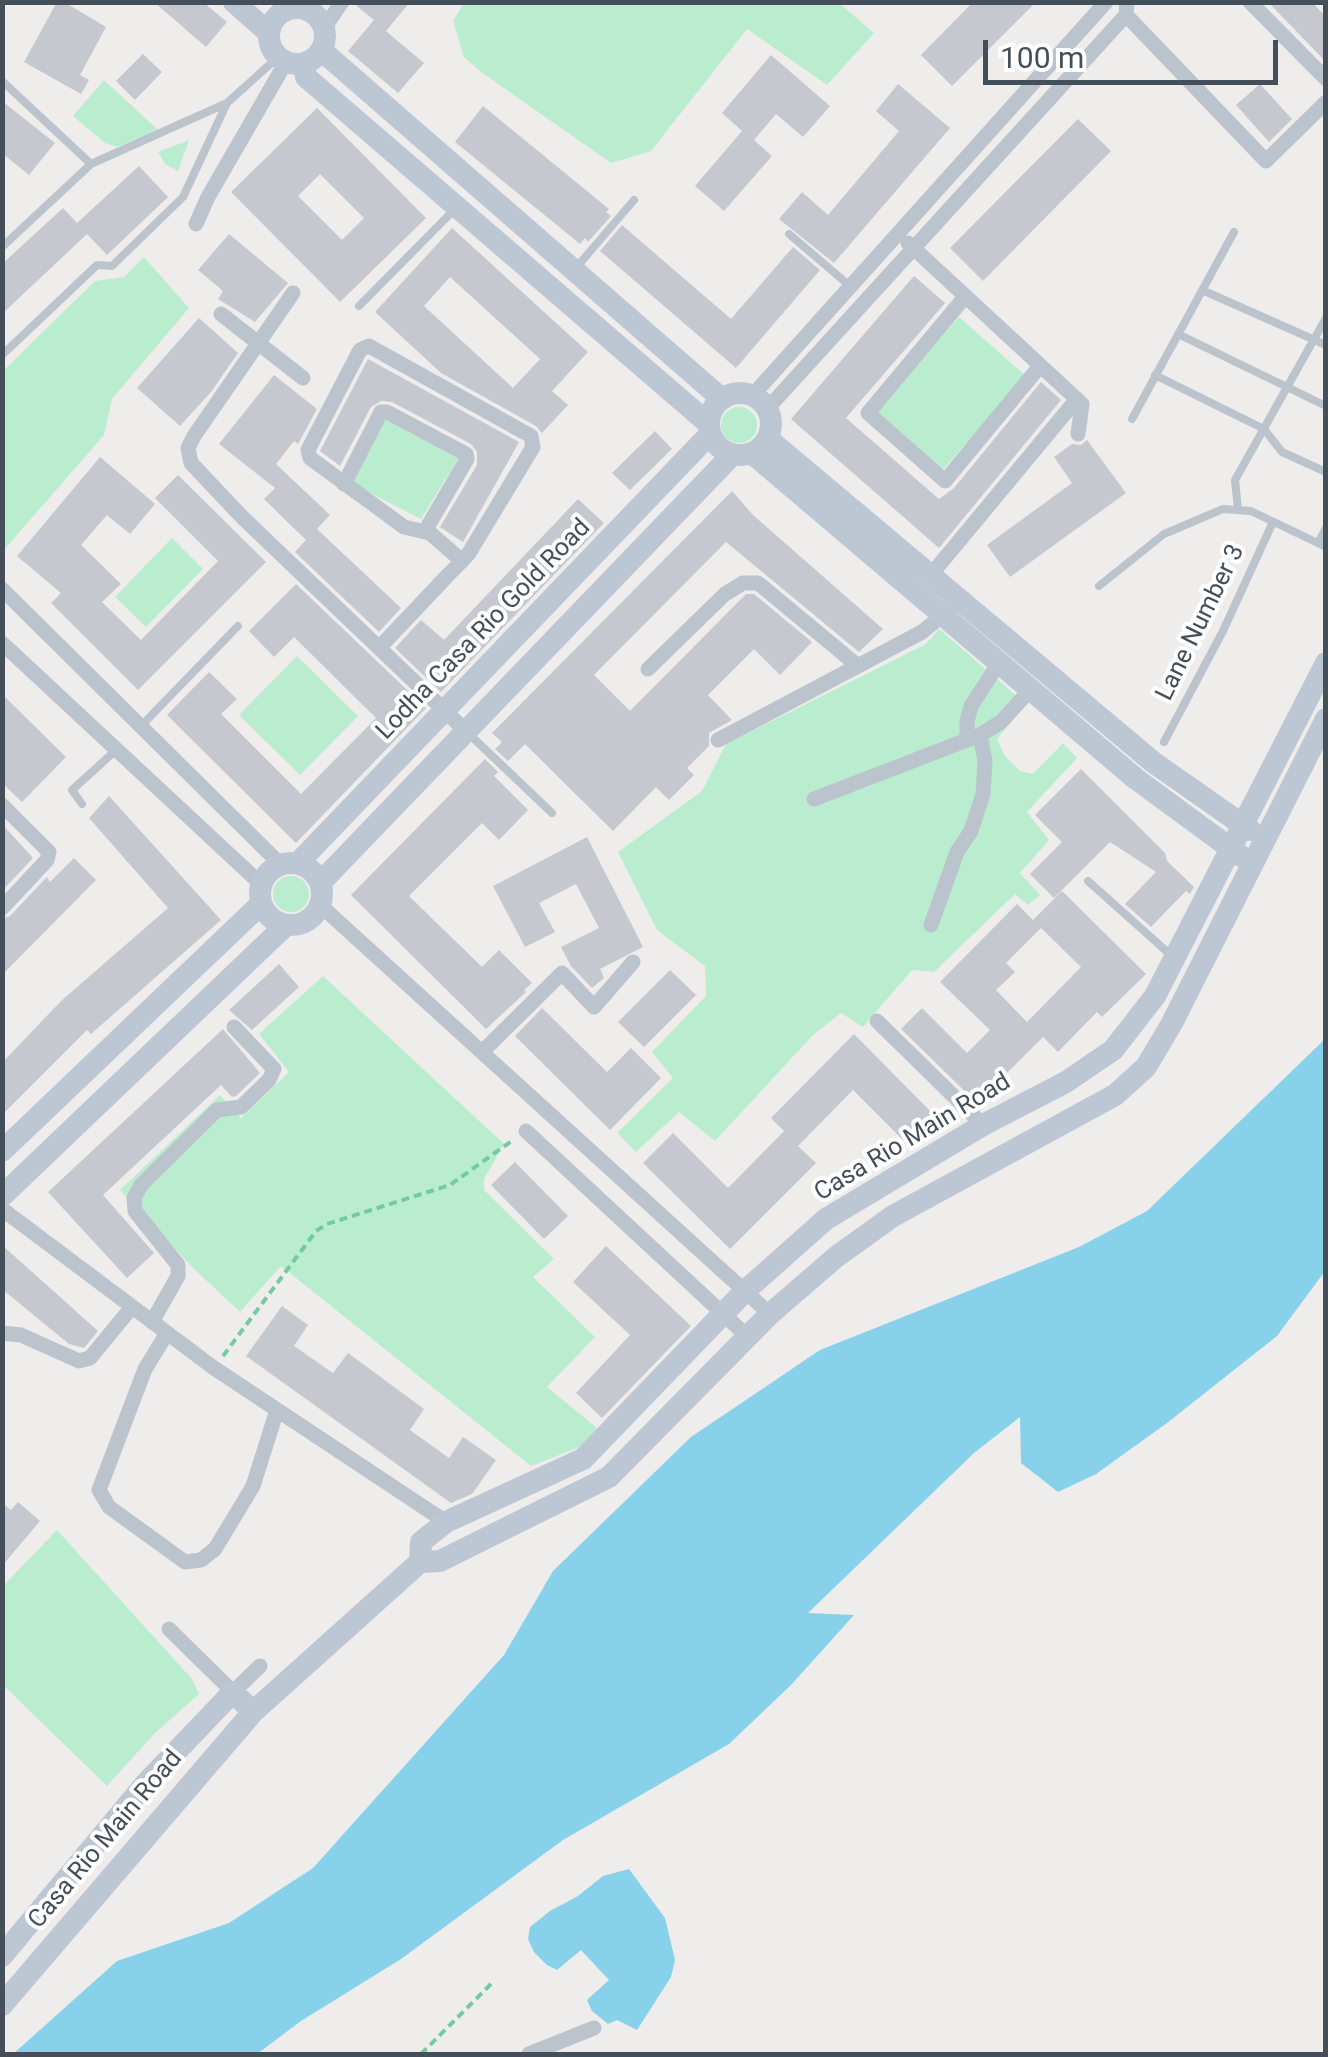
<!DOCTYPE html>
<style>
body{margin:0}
#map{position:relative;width:1328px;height:2057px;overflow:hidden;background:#efecec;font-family:Roboto,sans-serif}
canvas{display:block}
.frame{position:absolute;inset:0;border:5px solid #454f59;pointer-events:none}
.scale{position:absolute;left:983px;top:40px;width:295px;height:45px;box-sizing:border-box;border:5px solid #454f59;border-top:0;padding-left:12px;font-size:30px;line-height:35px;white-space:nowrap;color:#454f59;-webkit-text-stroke:8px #fff;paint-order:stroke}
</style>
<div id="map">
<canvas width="1328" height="2057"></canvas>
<div class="frame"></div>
<div class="scale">100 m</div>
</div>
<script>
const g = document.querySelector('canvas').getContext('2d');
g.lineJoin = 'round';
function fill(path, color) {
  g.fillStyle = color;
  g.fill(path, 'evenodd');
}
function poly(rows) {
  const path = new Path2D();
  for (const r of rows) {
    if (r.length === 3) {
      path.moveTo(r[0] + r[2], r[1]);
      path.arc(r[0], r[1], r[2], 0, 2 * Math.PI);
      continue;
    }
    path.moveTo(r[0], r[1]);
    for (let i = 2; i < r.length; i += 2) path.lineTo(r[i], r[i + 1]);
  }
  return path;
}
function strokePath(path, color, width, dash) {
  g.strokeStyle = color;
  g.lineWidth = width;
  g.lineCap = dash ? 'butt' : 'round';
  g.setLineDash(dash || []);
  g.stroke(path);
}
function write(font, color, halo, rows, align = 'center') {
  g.font = font + ' Roboto,sans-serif';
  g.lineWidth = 8;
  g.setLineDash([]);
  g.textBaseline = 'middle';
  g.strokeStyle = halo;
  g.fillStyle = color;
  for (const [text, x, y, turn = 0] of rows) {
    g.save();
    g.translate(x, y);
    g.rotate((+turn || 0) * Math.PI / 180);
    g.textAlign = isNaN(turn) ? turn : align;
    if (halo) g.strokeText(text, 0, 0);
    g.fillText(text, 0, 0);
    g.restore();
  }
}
const green = poly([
 [838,2,874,33,827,85,747,29,651,151,611,163,481,72,464,57,453,21,464,3],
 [104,80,158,130,117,147,105,143,73,116],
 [189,140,178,171,165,164,158,152],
 [144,257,189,308,112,399,104,435,3,551,3,371,95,281,124,277],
 [959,317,1026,376,938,475,872,416],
 [739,425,18],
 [384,416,460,456,421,519,351,483],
 [172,538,203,569,146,627,115,597],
 [939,629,1026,704,997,739,1005,756,1020,771,1033,774,1063,743,1077,758,1027,812,1049,840,1020,873,1040,895,1028,905,1015,894,934,972,912,970,863,1027,841,1013,813,1035,715,1141,679,1112,636,1152,617,1133,673,1078,652,1052,706,996,705,966,657,930,618,852,702,791,726,744,926,644],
 [297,656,358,716,300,775,239,715],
 [291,894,18],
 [323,976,504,1144,484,1179,484,1190,554,1259,533,1277,595,1337,547,1387,597,1428,582,1446,531,1466,281,1266,240,1312,191,1266,120,1190,220,1095,241,1118,289,1072,259,1034],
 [57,1530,192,1679,199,1694,154,1734,107,1786,3,1685,3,1586]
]);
const water = poly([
 [1325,1039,1325,1271,1277,1336,1167,1423,1096,1474,1058,1492,1021,1463,1020,1417,974,1453,808,1613,854,1615,791,1685,729,1744,563,1840,401,1959,301,2021,257,2054,13,2054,117,1961,229,1923,313,1868,504,1655,553,1571,691,1437,820,1350,1079,1247,1147,1211],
 [629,1869,665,1918,675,1960,671,1977,637,2030,617,2020,608,2024,592,2011,587,2000,609,1980,581,1950,557,1970,547,1965,534,1952,528,1939,530,1927,550,1911,578,1896,603,1876]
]);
const building = poly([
 [57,2,64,2,106,27,80,75,89,80,81,94,24,62],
 [154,2,203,2,227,22,206,47],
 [410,2,386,31,424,63,398,93,348,51,374,20,353,3],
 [973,2,1036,2,952,86,921,55],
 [1268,2,1312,2,1326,17,1326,62],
 [143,54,162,72,135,100,116,81],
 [771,55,830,106,803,137,776,114,754,140,772,156,724,211,695,186,742,131,722,113],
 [898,84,950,128,834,263,779,219,802,192,828,215,899,131,876,111],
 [1260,84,1292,119,1269,142,1236,105],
 [2,101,55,143,29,175,2,153],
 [483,106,609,209,606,212,611,216,588,242,585,238,580,244,455,142],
 [317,108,426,218,340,302,231,192],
 [320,174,364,218,342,240,298,196],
 [1078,119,1111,151,983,281,950,248],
 [139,166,168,197,107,255,87,234,2,314,2,264,63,208,77,223],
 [622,225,731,319,793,247,820,270,736,368,600,251],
 [452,228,588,352,552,391,568,405,542,433,536,426,441,373,375,312],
 [450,277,540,359,513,388,424,306],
 [229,234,288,283,255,322,218,299,223,291,198,270],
 [914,276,945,303,846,418,939,499,954,488,1041,382,1061,400,939,548,791,419],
 [199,318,238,353,211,392,180,426,137,388],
 [368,359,519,442,463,542,440,527,477,465,477,452,471,444,392,402,381,401,371,407,340,466,320,451],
 [274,375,317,409,298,444,294,441,276,464,330,515,317,529,401,608,379,632,295,552,306,540,264,499,275,488,219,444],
 [655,431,672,449,630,490,612,473],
 [1087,440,1126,493,1010,577,987,545,1072,483,1054,457,1072,444,1081,445],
 [100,457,155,504,130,534,107,515,81,545,121,584,102,602,141,640,218,561,155,498,178,475,266,562,138,690,51,603,61,593,17,556],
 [732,491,753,515,883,629,859,652,726,542,594,675,630,711,746,594,754,594,812,642,780,675,754,649,708,695,732,720,709,733,709,746,687,768,694,775,669,800,656,787,613,831,525,744,508,761,495,749,502,742,492,733],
 [578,499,604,523,441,692,395,648,421,620,444,640],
 [296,584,426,708,296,843,167,715,209,672,237,699,221,714,301,794,376,718,294,637,274,657,249,631],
 [2,694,66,757,22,802,2,783],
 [485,759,498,772,494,776,528,810,499,840,482,823,409,896,482,967,499,950,532,983,524,990,526,992,486,1029,351,895],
 [1081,769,1165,853,1167,861,1194,887,1190,894,1186,891,1151,927,1125,904,1156,872,1110,842,1054,898,1030,874,1062,842,1035,815],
 [109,796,221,920,91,1034,87,1030,2,1115,2,1063,61,1001,168,908,89,818],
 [2,824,33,858,2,891],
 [587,837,643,947,600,969,604,978,592,988,571,966,561,947,599,928,576,884,539,903,555,932,525,947,493,886],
 [74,858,96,880,2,975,2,919,10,916,47,877,50,882],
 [1062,891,1146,974,1102,1017,1097,1012,1058,1052,1043,1037,977,1103,901,1029,922,1008,967,1053,990,1030,940,982,1017,904,1033,920],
 [1041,928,1081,967,1027,1022,996,990,1015,972,1006,963],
 [279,964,299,987,252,1030,229,1010],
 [670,970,696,995,644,1047,618,1022],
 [542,1008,607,1072,631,1048,661,1078,610,1130,515,1036],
 [223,1029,260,1073,236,1096,232,1097,221,1085,103,1195,154,1253,127,1278,48,1192],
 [854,1034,936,1117,908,1145,853,1090,798,1146,816,1163,730,1249,643,1163,673,1133,728,1188,784,1131,771,1118],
 [515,1162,568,1216,544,1239,491,1185],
 [2,1245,98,1331,84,1348,69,1344,2,1289],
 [606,1246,691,1326,602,1418,576,1393,630,1335,573,1282],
 [282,1306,308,1325,294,1346,333,1373,348,1353,424,1409,410,1430,449,1458,463,1437,496,1460,472,1494,451,1503,246,1356],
 [18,1502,40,1521,2,1566,2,1503,11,1510]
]);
const path = poly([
 [223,1356,316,1231,327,1224,450,1185,513,1140],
 [421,2054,494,1981]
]);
const lane = poly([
 [2,81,91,164],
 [789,234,850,286],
 [2,247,91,164,227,103,278,57],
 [575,269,634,200],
 [1202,290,1326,345],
 [359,306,454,210],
 [1178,334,1326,406],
 [2,355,97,265,112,266,183,197,227,103],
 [1155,375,1264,429,1282,452,1326,472],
 [1132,419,1234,232],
 [1238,510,1235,480,1326,318],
 [1318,543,1326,528],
 [1099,586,1164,534,1223,509,1251,511,1326,547],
 [140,727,238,626],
 [469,734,552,813],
 [1164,742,1223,631,1273,522],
 [82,804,72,790,115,751],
 [1088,881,1173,957]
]);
const street = poly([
 [1250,2,1326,79],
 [303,9,308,2],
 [1126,15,1266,161,1326,102],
 [324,28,342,2],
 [196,224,208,197,286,62],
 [908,243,1082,404,1078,434],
 [293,293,194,436,188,448,191,463,242,517,466,731],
 [964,298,868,413,945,481,1040,366],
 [221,314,303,378],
 [752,396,1106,2],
 [767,409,1126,15,1127,2],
 [344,484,381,412,387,412,466,454,467,459,425,531],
 [930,576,1077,399],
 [2,589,280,864],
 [2,643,261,884],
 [379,648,448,575,462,561,469,553,533,447,531,436,369,346,360,350,308,450,310,458,404,527,430,533,462,561],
 [648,669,725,594,743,583,758,583,858,666],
 [718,740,922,632,949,610],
 [967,740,967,722,971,706,999,663],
 [814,799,980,735,1001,722,1030,690],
 [2,805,49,852,47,860,2,908],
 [320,905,770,1314],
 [931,925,957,852,971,831,983,794,985,761,980,735],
 [877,1021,983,1125],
 [482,1052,562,973,594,1007,633,962],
 [526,1131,748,1337],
 [2,1209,214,1368,446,1522],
 [152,1322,178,1276,178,1265,135,1211,134,1198,141,1185,217,1110,241,1107,269,1080,274,1069,234,1027],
 [2,1333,21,1335,79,1361,90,1358,132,1307],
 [167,1333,145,1369,99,1490,109,1507,185,1562,201,1560,215,1549,253,1486,277,1410],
 [169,1629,233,1692,260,1666],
 [529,2054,594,2028]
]);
const secondary = poly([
 [234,2,269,33],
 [297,36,28],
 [321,50,722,399],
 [304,64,306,77,709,424],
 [740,424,31],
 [768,439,1153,762,1250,830],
 [752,453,1136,779,1241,856],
 [291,894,31],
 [298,863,710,434],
 [320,883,732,455],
 [2,1151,261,904],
 [2,1196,286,925],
 [420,1562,421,1542,446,1522,583,1459,745,1291,826,1219,983,1125,1066,1082,1113,1050,1155,996,1326,663],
 [2,1956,147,1782,233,1692,253,1712],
 [2,2005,253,1712,420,1562,440,1561,609,1477,770,1314,836,1257,893,1216,1115,1095,1146,1067,1172,1023,1326,719]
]);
const streetNames = [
 ["Lane Number 3",1201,623,-64],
 ["Lodha Casa Rio Gold Road",484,630,-46],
 ["Casa Rio Main Road",913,1138,-31],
 ["Casa Rio Main Road",106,1840,-50]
];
fill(green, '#baedd0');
fill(water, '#88d1ea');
fill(building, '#c6c8cf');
strokePath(path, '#73caa3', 4, [8, 5]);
strokePath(lane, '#bbc3cc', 8);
strokePath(street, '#bbc3cc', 15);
strokePath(secondary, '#bdc7d4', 22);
write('25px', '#454f59', '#fff', streetNames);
</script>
